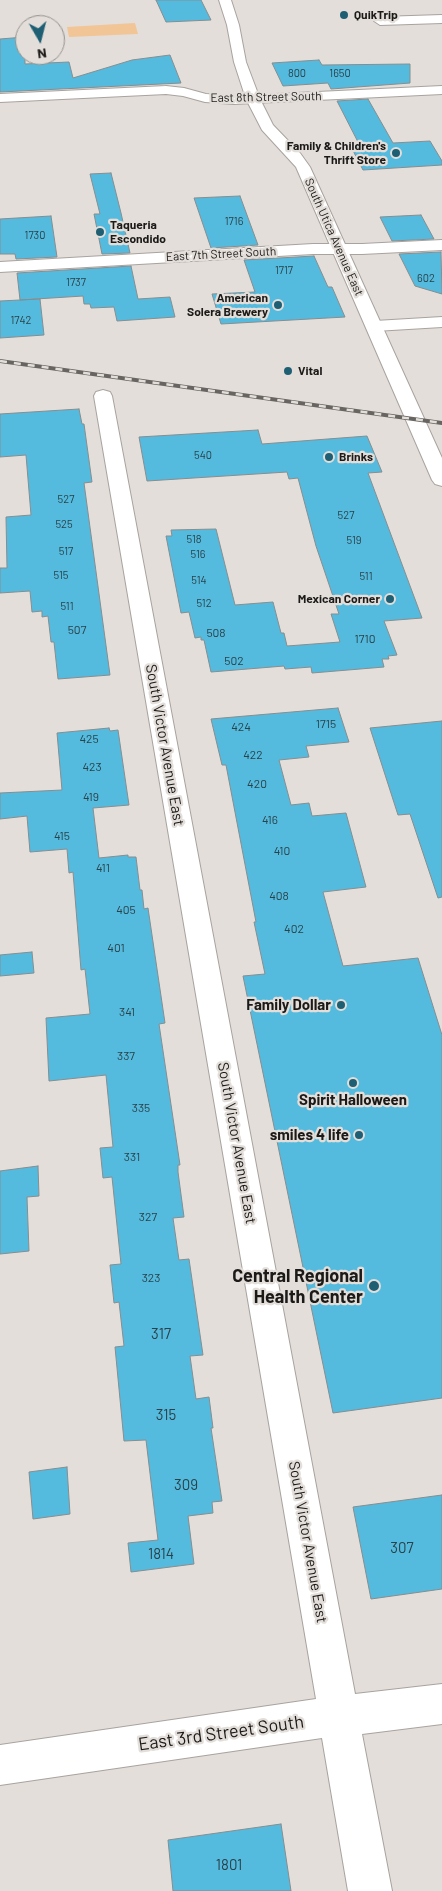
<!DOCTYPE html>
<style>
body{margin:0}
#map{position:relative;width:442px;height:1891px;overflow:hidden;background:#e3ded9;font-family:Barlow,sans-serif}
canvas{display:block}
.north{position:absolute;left:15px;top:15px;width:50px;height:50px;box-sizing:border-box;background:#e3ded9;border:1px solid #93908c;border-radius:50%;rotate:172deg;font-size:14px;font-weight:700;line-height:20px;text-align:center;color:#1b1a18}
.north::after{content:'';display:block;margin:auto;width:18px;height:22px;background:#1e5f74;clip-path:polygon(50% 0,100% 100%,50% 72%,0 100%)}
</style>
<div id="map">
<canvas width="442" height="1891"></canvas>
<div class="north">N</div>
</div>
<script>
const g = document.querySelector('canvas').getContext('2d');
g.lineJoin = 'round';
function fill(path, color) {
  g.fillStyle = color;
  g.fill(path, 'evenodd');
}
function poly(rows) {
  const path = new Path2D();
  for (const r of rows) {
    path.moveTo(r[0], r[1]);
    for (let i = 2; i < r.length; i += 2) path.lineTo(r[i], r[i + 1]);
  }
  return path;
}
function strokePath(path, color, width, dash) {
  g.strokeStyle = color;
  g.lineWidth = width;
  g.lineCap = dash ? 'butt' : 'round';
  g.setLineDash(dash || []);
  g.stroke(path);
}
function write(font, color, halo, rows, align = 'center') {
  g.font = font + ' Barlow,sans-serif';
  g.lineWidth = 4.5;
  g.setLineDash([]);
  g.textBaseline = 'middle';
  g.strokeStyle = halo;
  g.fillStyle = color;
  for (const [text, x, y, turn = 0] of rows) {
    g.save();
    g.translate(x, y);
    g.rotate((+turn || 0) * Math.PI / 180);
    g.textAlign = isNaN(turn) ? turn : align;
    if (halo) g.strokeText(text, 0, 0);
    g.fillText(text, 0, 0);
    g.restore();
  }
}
const green = poly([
 [135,23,138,34,69,37,67,27]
]);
const building = poly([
 [156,0,201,0,211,20,166,22,156,0],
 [25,37,25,64,69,62,73,78,132,60,170,55,181,83,0,92,0,39,25,37],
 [319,60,322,65,410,64,410,83,331,89,328,83,283,86,272,63,319,60],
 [368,99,393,143,430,141,442,161,442,165,363,170,350,145,359,144,337,101,368,99],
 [111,173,121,213,130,253,102,254,94,214,100,214,90,174,111,173],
 [240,196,258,245,211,248,194,198,240,196],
 [421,215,434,239,392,241,380,217,421,215],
 [51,216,57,257,16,259,15,254,0,254,0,219,51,216],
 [441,252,442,294,415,286,399,254,441,252],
 [314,256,328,287,332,287,345,317,221,324,212,294,255,292,244,260,314,256],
 [131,266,138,299,170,297,175,317,117,321,114,307,91,308,90,304,84,304,83,296,20,300,17,273,131,266],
 [40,299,44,335,0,338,0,301,40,299],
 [79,409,82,424,84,424,92,482,84,483,110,675,58,679,54,642,51,642,48,616,42,617,42,611,32,612,30,591,0,593,0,568,7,568,6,517,31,515,26,455,0,457,0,414,79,409],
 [258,430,262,444,367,436,382,472,368,473,422,618,384,621,397,655,388,656,389,659,382,659,384,667,312,673,311,667,285,669,284,666,211,672,204,640,201,640,201,637,195,638,189,612,181,613,166,536,172,536,171,530,216,529,235,605,273,602,281,633,284,633,287,646,340,642,331,614,339,614,316,546,298,478,289,479,287,472,147,481,139,437,258,430],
 [338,708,349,742,306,746,309,757,279,760,291,805,309,803,312,816,346,813,366,887,323,892,343,966,418,958,442,1035,442,1398,333,1413,243,976,265,974,254,922,256,922,226,765,222,765,211,719,338,708],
 [442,721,442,897,438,898,410,814,398,815,370,728,442,721],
 [109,728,110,731,118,730,129,805,93,808,99,858,128,855,128,857,136,857,140,890,142,890,144,909,148,908,165,1023,159,1024,180,1165,178,1165,178,1172,184,1217,173,1218,179,1260,189,1259,203,1355,190,1356,196,1399,209,1397,213,1428,211,1428,222,1501,212,1502,213,1513,188,1516,194,1564,131,1572,128,1543,158,1540,146,1440,124,1441,115,1347,124,1346,119,1302,114,1303,110,1265,121,1264,112,1177,103,1178,100,1148,113,1147,106,1075,49,1081,46,1018,90,1014,85,969,81,970,73,872,69,873,67,849,30,852,27,816,0,819,0,793,62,790,57,733,109,728],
 [32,952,34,973,0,976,0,955,32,952],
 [38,1166,39,1196,27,1197,29,1251,0,1254,0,1171,38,1166],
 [67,1467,70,1514,33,1519,29,1472,67,1467],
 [442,1495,442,1589,371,1599,353,1507,442,1495],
 [281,1824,291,1891,173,1891,168,1840,281,1824]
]);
const minor = poly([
 [442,15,442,23,380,25,374,21,380,17,442,15],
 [166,86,184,88,206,94,234,96,442,86,442,94,234,104,205,102,183,96,166,94,0,102,0,94,166,86],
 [442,240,442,250,362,254,313,254,0,272,0,262,313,244,362,244,442,240],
 [442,317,442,327,375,331,369,330,366,326,369,322,375,321,442,317],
 [103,390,110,392,112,396,355,1694,442,1684,442,1724,362,1734,392,1891,348,1891,322,1738,0,1785,0,1745,316,1699,94,396,96,392,103,390]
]);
const major = poly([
 [219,0,231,0,239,25,246,62,260,99,273,125,300,153,310,167,442,458,442,486,435,484,432,480,296,167,262,130,246,99,234,62,227,25,219,0]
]);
const rail = poly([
 [0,361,442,423]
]);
const markers = [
 [344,15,5,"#1e5f74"],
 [396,153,5,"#1e5f74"],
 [100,232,5,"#1e5f74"],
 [278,305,5,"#1e5f74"],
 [288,371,5,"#1e5f74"],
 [329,457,5,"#1e5f74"],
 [390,599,5,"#1e5f74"],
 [341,1005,5,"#1e5f74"],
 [353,1083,5,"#1e5f74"],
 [359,1135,5,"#1e5f74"],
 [374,1286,6,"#1e5f74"]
];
const farNumbernames = [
 ["800",297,73],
 ["1650",340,73],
 ["1716",234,221],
 ["1730",35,235],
 ["1717",284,270],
 ["602",426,278],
 ["1737",76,282],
 ["1742",21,320],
 ["540",203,455],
 ["527",66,499],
 ["527",346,515],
 ["525",64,524],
 ["518",194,539],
 ["519",354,540],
 ["517",66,551],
 ["516",198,554],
 ["515",61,575],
 ["511",366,576],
 ["514",199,580],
 ["512",204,603],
 ["511",67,606]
];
const farPoinames = [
 ["QuikTrip",354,15],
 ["Family & Children's",386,146,"right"],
 ["Thrift Store",386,160,"right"],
 ["Taqueria",110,225],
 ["Escondido",110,239],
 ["American",268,298,"right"],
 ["Solera Brewery",268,312,"right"],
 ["Vital",298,371],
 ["Brinks",339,457],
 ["Mexican Corner",380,599,"right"]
];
const farStreetnames = [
 ["East 8th Street South",266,97,-1],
 ["South Utica Avenue East",334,237,66],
 ["East 7th Street South",221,254,-3]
];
const numberNames = [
 ["507",77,630],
 ["508",216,633],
 ["1710",365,639],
 ["502",234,661],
 ["1715",326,724],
 ["424",241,727],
 ["425",89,739],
 ["422",253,755],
 ["423",92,767],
 ["420",257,784],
 ["419",91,797],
 ["416",270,820],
 ["415",62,836],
 ["410",282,851],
 ["411",103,868],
 ["408",279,896],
 ["405",126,910],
 ["402",294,929],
 ["401",116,948],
 ["341",127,1012],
 ["337",126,1056],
 ["335",141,1108],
 ["331",132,1157],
 ["327",148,1217],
 ["323",151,1278]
];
const streetNames = [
 ["South Victor Avenue East",165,745,80],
 ["South Victor Avenue East",237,1143,80],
 ["South Victor Avenue East",308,1542,80]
];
const poiNames = [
 ["Family Dollar",331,1005],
 ["Spirit Halloween",353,1100,"center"],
 ["smiles 4 life",349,1135]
];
const nearNumbernames = [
 ["317",161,1334],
 ["315",166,1415],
 ["309",186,1485],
 ["307",402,1548],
 ["1814",161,1554],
 ["1801",229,1865]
];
const nearPoinames = [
 ["Central Regional",363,1276],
 ["Health Center",363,1297]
];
const nearStreetnames = [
 ["East 3rd Street South",221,1733,-8]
];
fill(green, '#f2c596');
fill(building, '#55bbde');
strokePath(building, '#868d8f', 1);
strokePath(minor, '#a8a39f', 2);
strokePath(major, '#a8a39f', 2);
fill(minor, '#fff');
fill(major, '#fff');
strokePath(rail, '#676461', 4);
strokePath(rail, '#e3ded9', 2.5, [7]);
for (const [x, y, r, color] of markers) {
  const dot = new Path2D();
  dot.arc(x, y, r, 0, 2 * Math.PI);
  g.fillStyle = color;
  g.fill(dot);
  strokePath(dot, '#e3ded9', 2);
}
write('11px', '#2a424a', null, farNumbernames);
write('bold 12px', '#1b1a18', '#e3ded9', farPoinames, 'left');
write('12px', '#1b1a18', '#e3ded9', farStreetnames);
write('12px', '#2a424a', null, numberNames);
write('15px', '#1b1a18', '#e3ded9', streetNames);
write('bold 15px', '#1b1a18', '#e3ded9', poiNames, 'right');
write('15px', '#2a424a', null, nearNumbernames);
write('bold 18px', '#1b1a18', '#e3ded9', nearPoinames, 'right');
write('18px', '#1b1a18', '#e3ded9', nearStreetnames);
</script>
